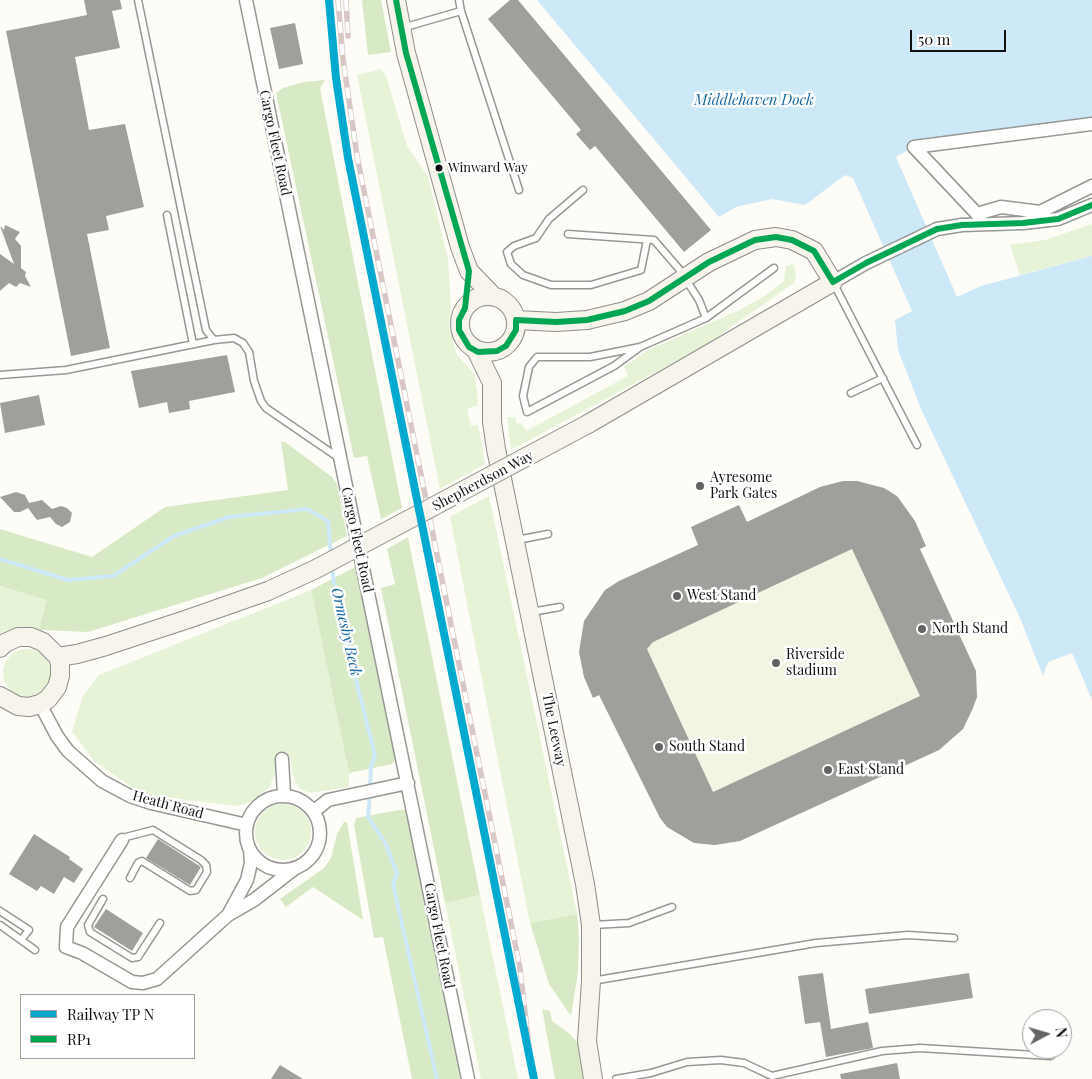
<!DOCTYPE html>
<style>
body{margin:0}
#map{position:relative;width:1092px;height:1079px;overflow:hidden;background:#fdfcf7;font-family:"Playfair Display",serif}
canvas{display:block}
.legend{position:absolute;left:20px;top:994px;width:175px;height:65px;box-sizing:border-box;background:#fff;border:1px solid #a0a0a0;margin:0;padding:6px 9px;list-style:none;font-size:15px;color:#111}
.legend li{display:flex;align-items:center;gap:10px;height:25px}
.legend b{width:25px;border:1px solid #a0a0a0}
.north{position:absolute;left:1022px;top:1009px;width:50px;height:50px;box-sizing:border-box;background:#fff;border:1px solid #a0a0a0;border-radius:50%;rotate:84deg;font-size:14px;font-weight:700;line-height:20px;text-align:center;color:#111}
.north::after{content:'';display:block;margin:auto;width:18px;height:22px;background:#646362;clip-path:polygon(50% 0,100% 100%,50% 72%,0 100%)}
.scale{position:absolute;left:910px;top:30px;width:96px;height:22px;box-sizing:border-box;border:2px solid #111;border-top:0;padding-left:6px;font-size:15px;line-height:18px;white-space:nowrap;color:#111;-webkit-text-stroke:4px #fff;paint-order:stroke}
</style>
<div id="map">
<canvas width="1092" height="1079"></canvas>
<ul class="legend">
<li><b style="height:6px;background:#00a9ce"></b>Railway TP N</li>
<li><b style="height:6px;background:#00a651"></b>RP1</li>
</ul>
<div class="north">N</div>
<div class="scale">50 m</div>
</div>
<script>
const g = document.querySelector('canvas').getContext('2d');
g.lineJoin = 'round';
function fill(path, color) {
  g.fillStyle = color;
  g.fill(path, 'evenodd');
}
function poly(rows) {
  const path = new Path2D();
  for (const r of rows) {
    if (r.length === 3) {
      path.moveTo(r[0] + r[2], r[1]);
      path.arc(r[0], r[1], r[2], 0, 2 * Math.PI);
      continue;
    }
    path.moveTo(r[0], r[1]);
    for (let i = 2; i < r.length; i += 2) path.lineTo(r[i], r[i + 1]);
  }
  return path;
}
function strokePath(path, color, width, dash) {
  g.strokeStyle = color;
  g.lineWidth = width;
  g.lineCap = dash ? 'butt' : 'round';
  g.setLineDash(dash || []);
  g.stroke(path);
}
function write(font, color, halo, rows, align = 'center') {
  g.font = font + ' "Playfair Display",serif';
  g.lineWidth = 5;
  g.setLineDash([]);
  g.textBaseline = 'middle';
  g.strokeStyle = halo;
  g.fillStyle = color;
  for (const [text, x, y, turn = 0] of rows) {
    g.save();
    g.translate(x, y);
    g.rotate((+turn || 0) * Math.PI / 180);
    g.textAlign = isNaN(turn) ? turn : align;
    if (halo) g.strokeText(text, 0, 0);
    g.fillText(text, 0, 0);
    g.restore();
  }
}
const green = poly([
 [381,69,386,76,407,146,428,177,448,259,451,307,449,327,457,355,474,374,477,392,478,405,467,409,471,426,478,424,485,464,440,489,357,75],
 [1092,224,1092,256,1020,275,1010,245,1045,240],
 [794,264,796,275,794,283,704,346,511,450,507,417,515,417,517,425,521,423,526,431,628,376,624,367,648,350,740,310,766,295,784,281,786,266],
 [489,496,577,914,530,923,450,517],
 [0,586,48,600,39,630,27,629,0,637],
 [311,590,349,773,349,787,309,793,299,788,293,776,290,756,277,759,276,773,269,787,254,800,245,804,235,806,142,794,94,761,72,731,83,696,99,675],
 [27,673,24],
 [283,832,28],
 [480,895,518,1079,481,1079,445,903]
]);
const forest = poly([
 [362,0,381,0,391,52,368,55],
 [325,80,320,88,402,508,381,519,367,456,354,458,276,93,283,88,304,82],
 [281,442,285,442,332,477,337,484,347,536,262,578,88,632,39,630,47,600,0,586,0,529,92,557,165,507,288,490],
 [408,537,480,895,445,903,381,588,395,584,387,549],
 [357,566,396,760,392,764,349,773,311,590],
 [399,810,405,810,407,814,460,1079,412,1079,383,937,374,938,354,825,356,818],
 [344,822,347,822,363,920,313,887,286,907,280,899,324,868,331,858,337,834],
 [577,914,579,936,578,972,571,1016,549,984,530,923],
 [542,1009,550,1011,552,1021,570,1034,583,1050,588,1079,555,1079]
]);
const pitch = poly([
 [843,481,857,481,884,488,897,496,915,521,926,546,920,549,976,674,977,697,968,718,963,729,940,750,740,841,715,845,694,843,667,827,660,818,600,695,593,698,584,677,579,652,584,621,605,591,698,545,691,527,739,505,747,522,820,487]
]);
const water = poly([
 [537,0,1092,0,1092,124,914,147,896,157,957,297,981,286,1092,256,1092,700,1072,653,1048,662,1043,676,1020,618,921,409,898,350,895,320,912,311,853,178,845,175,805,205,772,199,736,207,719,217]
]);
const stream = poly([
 [0,559,68,580,113,576,174,536,229,517,307,509,328,521,331,556],
 [332,565,334,584,352,664,375,755,371,766,370,788],
 [370,795,368,817,386,844,397,874,393,884,437,1079]
]);
const building = poly([
 [84,0,120,0,122,9,112,11,120,48,75,57,89,130,125,124,144,207,106,216,109,230,87,234,110,348,71,356,6,31,87,15],
 [510,0,518,0,711,230,684,252,595,146,590,150,576,134,581,130,488,19],
 [295,23,303,64,279,69,270,28],
 [5,225,20,232,15,239,21,246,21,268,26,272,25,276,31,287,20,283,16,287,9,283,0,291,0,254,14,264,0,226,4,230],
 [227,355,235,392,189,401,190,409,169,413,167,402,139,408,131,371],
 [39,395,45,425,5,433,0,403],
 [843,481,857,481,884,488,897,496,915,521,926,546,920,549,976,671,977,697,973,708,963,729,939,750,740,841,715,845,694,843,667,827,660,818,599,695,593,698,584,677,579,652,584,621,605,590,619,581,698,545,691,527,739,505,747,522,820,487],
 [852,549,920,696,713,792,647,649,653,642],
 [16,492,25,495,29,503,42,500,52,509,61,506,67,508,72,513,70,522,62,527,56,524,50,517,37,520,28,508,20,512,14,512,0,497],
 [34,834,70,857,69,859,83,869,74,883,64,877,54,894,41,886,37,891,9,874],
 [158,839,201,867,190,885,146,858],
 [106,909,143,933,132,951,94,927],
 [823,973,831,1029,868,1022,873,1048,826,1057,820,1022,805,1024,798,976],
 [969,973,973,998,869,1014,865,989],
 [897,1063,900,1079,841,1079,840,1074],
 [280,1065,303,1079,271,1079]
]);
const lane = poly([
 [138,0,206,330,214,340,234,338,243,343,249,352,254,381,261,401,266,408,339,458],
 [459,0,461,11],
 [402,28,461,11,519,190],
 [583,190,549,219,536,238,514,246,507,252,511,264,523,275,551,285,591,285,641,270,647,240],
 [167,215,193,344],
 [568,234,654,240,679,269,699,300,706,318],
 [834,284,917,445],
 [640,347,614,366,527,412,523,396,529,367,537,357,590,357,640,347,706,318,774,268],
 [0,375,66,370,214,340],
 [851,393,883,378],
 [517,540,548,534],
 [531,612,560,607],
 [122,840,126,837,153,830,201,860,206,865,207,872,196,890,190,891,142,861,138,863,130,878],
 [103,899,88,925,90,932,132,958,138,957,160,923],
 [0,911,29,930,21,940],
 [0,925,35,950],
 [593,925,629,923,672,907],
 [592,981,816,943,908,935,954,938],
 [616,1079,651,1073,687,1062,721,1060,744,1063,772,1076,882,1051,920,1048,1051,1056]
]);
const street = poly([
 [246,0,468,1079],
 [1092,124,914,147,977,214,1001,207,1040,212,1092,186],
 [833,282,866,263,937,229,962,225,1023,223,1058,219,1092,205],
 [40,704,57,736,68,751,102,781,130,796,151,803,247,825],
 [282,759,284,795],
 [283,833,37],
 [314,811,328,800,408,783],
 [122,840,67,927,66,947,82,953,132,982,143,983,157,979,228,915,254,900,294,869],
 [228,915,247,880,251,863,250,850]
]);
const secondary = poly([
 [396,0,406,53,460,247,469,271,494,297],
 [488,324,28],
 [516,320,556,322,587,320,625,311,649,301,709,262,755,240,776,237,792,240,814,251,833,282,588,424],
 [476,350,492,383,492,422,496,449,585,884,591,925,591,981,587,1041,593,1079],
 [0,648,5,643,18,637,31,637,43,642,58,657,60,664,60,676,57,687,48,699,40,704,29,707,18,706,0,696],
 [58,657,77,654,106,646,188,619]
]);
const rail = poly([
 [338,0,343,59,357,156,520,968,530,1056],
 [346,0,348,36]
]);
const secondaryBridge = poly([
 [188,619,268,591,316,569,588,424]
]);
const bus1 = poly([
 [396,0,406,53,469,271,465,308,459,320,459,330,469,347,478,352,497,351,506,346,516,330,516,320,556,322,587,320,625,311,649,301,709,262,755,240,776,237,792,240,814,251,833,282,866,263,937,229,962,225,1023,223,1058,219,1092,205]
]);
const rail1 = poly([
 [329,0,336,78,348,158,534,1079]
]);
const markers = [
 [439,168,4.5,"#111"],
 [700,486,5,"#646362"],
 [677,596,5,"#646362"],
 [922,629,5,"#646362"],
 [776,663,5,"#646362"],
 [659,747,5,"#646362"],
 [828,770,5,"#646362"]
];
const busNames = [
 ["Winward Way",448,168]
];
const streetNames = [
 ["Cargo Fleet Road",275,143,78],
 ["Shepherdson Way",483,481,-28],
 ["Cargo Fleet Road",357,540,78],
 ["The Leeway",554,730,79],
 ["Heath Road",168,805,15],
 ["Cargo Fleet Road",439,936,79]
];
const poiNames = [
 ["Ayresome",710,478],
 ["Park Gates",710,494],
 ["West Stand",687,596],
 ["North Stand",932,629],
 ["Riverside",786,655],
 ["stadium",786,671],
 ["South Stand",669,747],
 ["East Stand",838,770]
];
const waterNames = [
 ["Middlehaven Dock",754,100],
 ["Ormesby Beck",346,632,77]
];
fill(green, '#e7f3d7');
fill(forest, '#d8eac5');
fill(pitch, '#f0f6e1');
fill(water, '#cde8f7');
strokePath(stream, '#cde8f7', 4);
fill(building, '#a19f9c');
strokePath(lane, '#979795', 9);
strokePath(street, '#979795', 15);
strokePath(secondary, '#8e8d8b', 20);
strokePath(lane, '#fffffe', 6);
strokePath(street, '#fffffe', 12);
strokePath(secondary, '#f6f4eb', 18);
strokePath(rail, '#d9c6c7', 5.5);
strokePath(rail, '#fff', 4, [11]);
strokePath(secondaryBridge, '#8e8d8b', 20, []);
strokePath(secondaryBridge, '#f6f4eb', 18);
strokePath(bus1, '#00a651', 6);
strokePath(rail1, '#00a9ce', 8);
for (const [x, y, r, color] of markers) {
  const dot = new Path2D();
  dot.arc(x, y, r, 0, 2 * Math.PI);
  g.fillStyle = color;
  g.fill(dot);
  strokePath(dot, '#fff', 2);
}
write('13px', '#111', '#fff', busNames, 'left');
write('14px', '#111', '#fff', streetNames);
write('14px', '#111', '#fff', poiNames, 'left');
write('italic 15px', '#1768a6', '#fff', waterNames);
</script>
